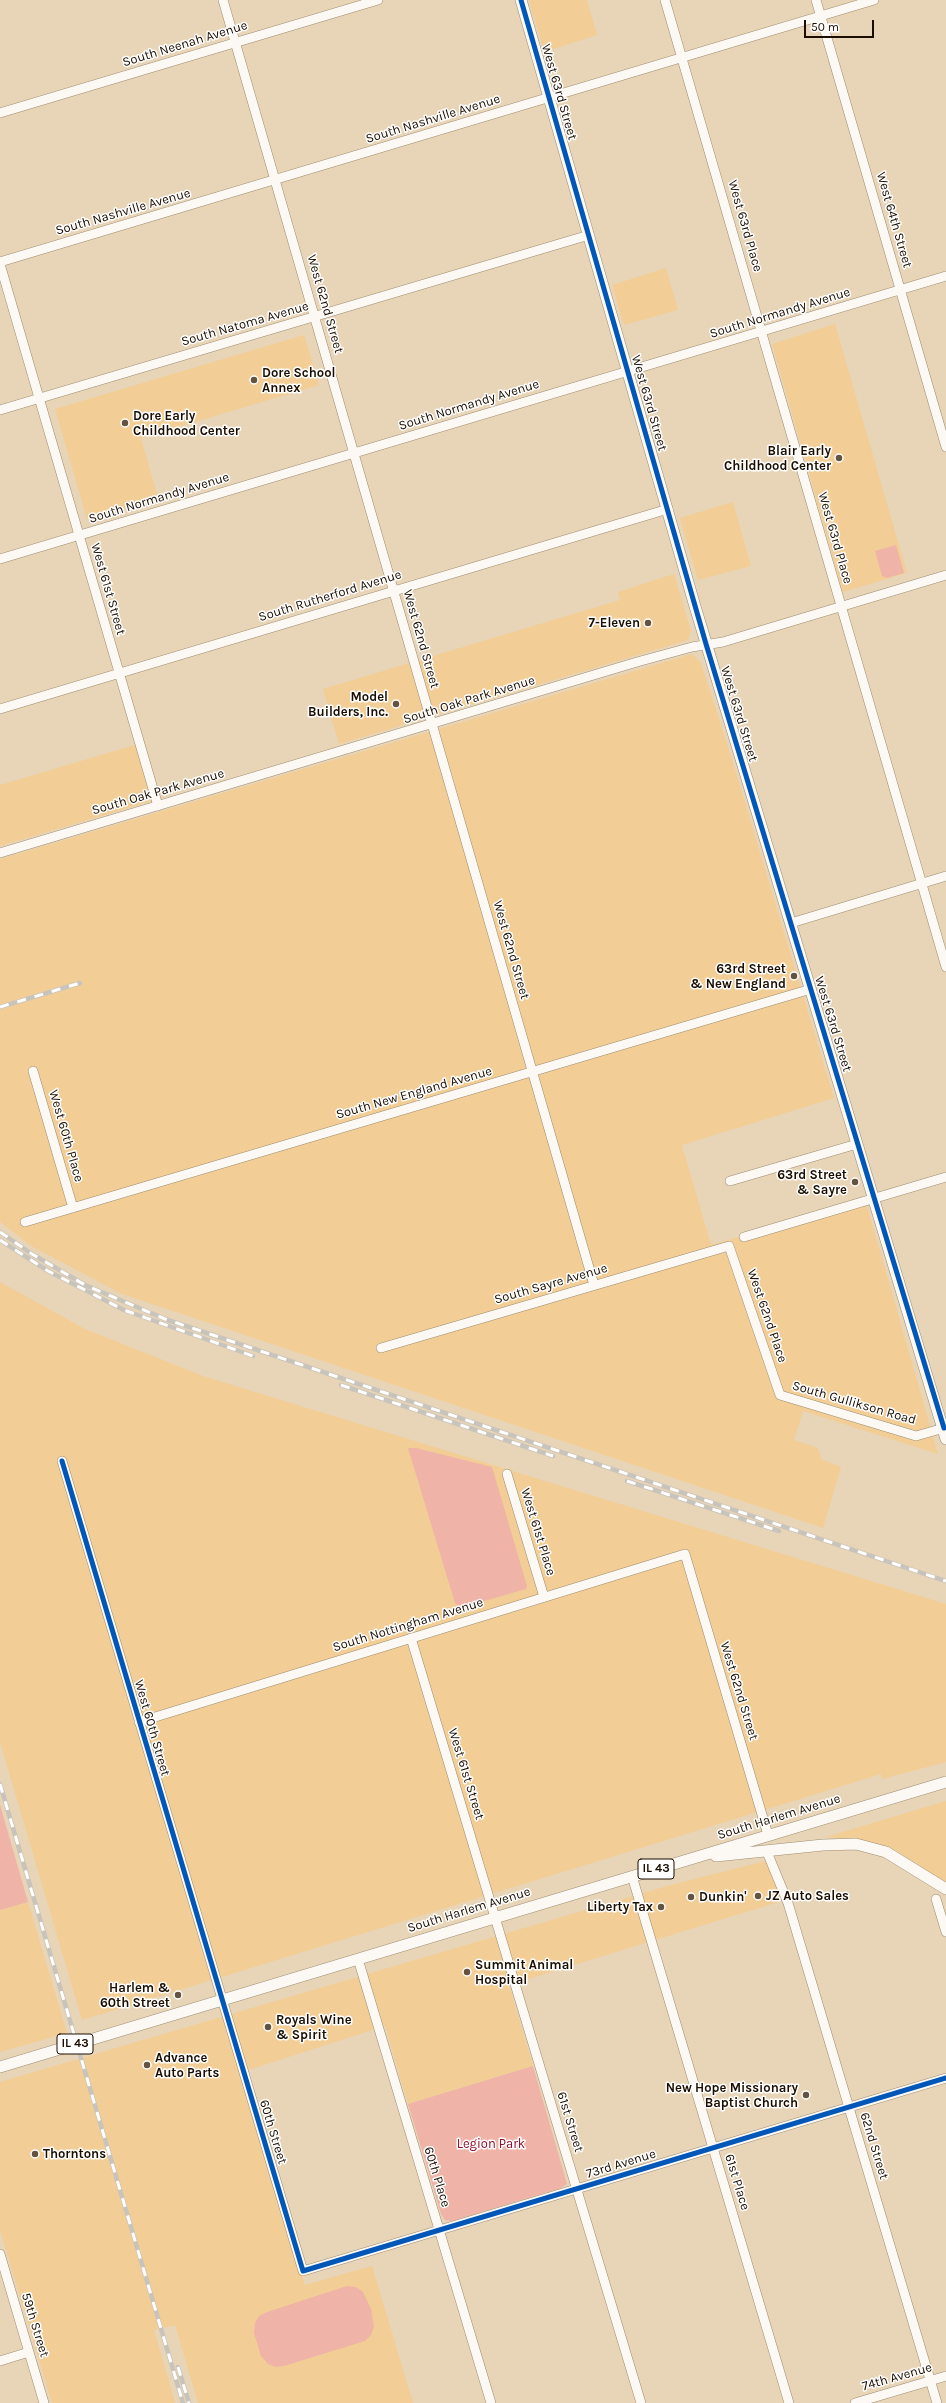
<!DOCTYPE html>
<style>
body{margin:0}
#map{position:relative;width:946px;height:2403px;overflow:hidden;background:#e8d4b6;font-family:Karla,sans-serif}
canvas{display:block}
.scale{position:absolute;left:804px;top:20px;width:70px;height:18px;box-sizing:border-box;border:2px solid #1b0e00;border-top:0;padding-left:5px;font-size:12px;line-height:14px;white-space:nowrap;color:#1b0e00;-webkit-text-stroke:3px #fff;paint-order:stroke}
</style>
<div id="map">
<canvas width="946" height="2403"></canvas>
<div class="scale">50 m</div>
</div>
<script>
const g = document.querySelector('canvas').getContext('2d');
g.lineJoin = 'round';
function fill(path, color) {
  g.fillStyle = color;
  g.fill(path, 'evenodd');
}
function poly(rows) {
  const path = new Path2D();
  for (const r of rows) {
    path.moveTo(r[0], r[1]);
    for (let i = 2; i < r.length; i += 2) path.lineTo(r[i], r[i + 1]);
  }
  return path;
}
function strokePath(path, color, width, dash) {
  g.strokeStyle = color;
  g.lineWidth = width;
  g.lineCap = dash ? 'butt' : 'round';
  g.setLineDash(dash || []);
  g.stroke(path);
}
function write(font, color, halo, rows, align = 'center') {
  g.font = font + ' Karla,sans-serif';
  g.lineWidth = 3;
  g.setLineDash([]);
  g.textBaseline = 'middle';
  g.strokeStyle = halo;
  g.fillStyle = color;
  for (const [text, x, y, turn = 0] of rows) {
    g.save();
    g.translate(x, y);
    g.rotate((+turn || 0) * Math.PI / 180);
    g.textAlign = isNaN(turn) ? turn : align;
    if (halo) g.strokeText(text, 0, 0);
    g.fillText(text, 0, 0);
    g.restore();
  }
}
const built = poly([
 [529,0,587,0,597,35,544,52],
 [666,268,678,310,624,325,612,285],
 [835,324,907,573,843,592,772,344],
 [304,335,319,385,141,438,158,498,87,519,55,409],
 [733,502,751,566,698,580,680,518],
 [674,574,691,631,688,640,339,744,323,689,620,600,618,592],
 [692,654,701,663,731,756,834,1098,682,1145,711,1245,865,1199,938,1454,803,1411,794,1440,818,1448,821,1459,841,1467,823,1528,122,1294,33,1247,0,1222,0,859],
 [138,744,155,800,0,846,0,785],
 [0,1282,85,1329,203,1376,946,1604,946,1762,882,1779,881,1774,82,2020,0,1742],
 [946,1801,946,1883,895,1850,865,1841,826,1837],
 [773,1859,785,1900,509,1985,533,2066,408,2104,385,2026,242,2072,305,2285,372,2266,413,2403,198,2403,175,2325,154,2330,175,2403,52,2403,0,2230,0,2082,667,1886],
 [28,1902,67,2033,0,2052,0,1910]
]);
const green = poly([
 [896,545,904,573,887,578,882,576,875,551],
 [408,1448,416,1448,492,1467,527,1586,526,1589,460,1608,455,1603],
 [0,1805,28,1902,0,1910],
 [533,2066,567,2184,561,2188,452,2221,445,2220,441,2214,408,2104],
 [347,2286,356,2287,363,2292,371,2309,374,2327,371,2335,365,2341,284,2366,275,2367,268,2364,261,2356,254,2333,255,2323,259,2316,267,2312]
]);
const minor = poly([
 [223,0,594,1285],
 [665,0,946,967],
 [816,0,946,447],
 [0,113,378,0],
 [0,262,874,0],
 [0,264,158,806],
 [0,410,589,235],
 [0,559,946,276],
 [0,709,668,509],
 [0,853,637,662,692,647,723,642,946,575],
 [791,923,946,876],
 [33,1071,73,1208],
 [730,1181,857,1144],
 [25,1222,811,989],
 [744,1237,946,1177],
 [381,1348,729,1246,780,1395,916,1436,944,1428],
 [62,1461,303,2271,946,2078],
 [507,1474,544,1597],
 [411,1638,641,2403],
 [139,1722,685,1554,768,1835],
 [767,1852,788,1903,937,2403],
 [632,1876,789,2403],
 [936,1899,946,1932],
 [358,1959,491,2403],
 [0,2254,44,2403],
 [0,2361,29,2352],
 [855,2403,946,2376]
]);
const major = poly([
 [521,0,694,603,946,1439],
 [716,1856,823,1845,856,1844,886,1852,946,1889],
 [0,2067,946,1782]
]);
const rail = poly([
 [0,1007,80,983],
 [0,1232,32,1254,85,1285,165,1319,946,1581],
 [0,1240,48,1271,124,1310,253,1356],
 [341,1385,553,1456],
 [627,1481,779,1531],
 [0,1784,183,2403],
 [178,2367,189,2403]
]);
const cycleway = poly([
 [521,0,706,644,944,1428],
 [62,1461,303,2271,946,2078]
]);
const markers = [
 [254,380,4,"#635340"],
 [125,423,4,"#635340"],
 [839,458,4,"#635340"],
 [648,623,4,"#635340"],
 [396,704,4,"#635340"],
 [794,976,4,"#635340"],
 [855,1182,4,"#635340"],
 [758,1896,4,"#635340"],
 [691,1897,4,"#635340"],
 [661,1907,4,"#635340"],
 [467,1972,4,"#635340"],
 [178,1995,4,"#635340"],
 [268,2027,4,"#635340"],
 [147,2065,4,"#635340"],
 [806,2095,4,"#635340"],
 [35,2154,4,"#635340"]
];
const shields = [
 [656,1869,36],
 [75,2044,36]
];
const shieldNames = [
 ["IL 43",656,1869],
 ["IL 43",75,2044]
];
const streetNames = [
 ["South Neenah Avenue",185,44,-17],
 ["West 63rd Street",559,92,74],
 ["South Nashville Avenue",433,119,-17],
 ["South Nashville Avenue",123,212,-16],
 ["West 64th Street",894,220,74],
 ["West 63rd Place",745,226,74],
 ["West 62nd Street",325,304,74],
 ["South Normandy Avenue",780,313,-17],
 ["South Natoma Avenue",245,324,-16],
 ["West 63rd Street",649,403,74],
 ["South Normandy Avenue",469,405,-17],
 ["South Normandy Avenue",159,498,-17],
 ["West 63rd Place",835,538,74],
 ["West 61st Street",108,589,74],
 ["South Rutherford Avenue",330,596,-17],
 ["West 62nd Street",421,639,74],
 ["South Oak Park Avenue",469,700,-17],
 ["West 63rd Street",739,714,73],
 ["South Oak Park Avenue",158,792,-16],
 ["West 62nd Street",511,950,74],
 ["West 63rd Street",833,1024,73],
 ["South New England Avenue",414,1093,-16],
 ["West 60th Place",66,1136,74],
 ["South Sayre Avenue",551,1284,-16],
 ["West 62nd Place",767,1316,71],
 ["South Gullikson Road",854,1403,16],
 ["West 61st Place",538,1532,73],
 ["South Nottingham Avenue",408,1625,-17],
 ["West 62nd Street",739,1691,73],
 ["West 60th Street",152,1728,74],
 ["West 61st Street",466,1774,73],
 ["South Harlem Avenue",779,1817,-17],
 ["South Harlem Avenue",469,1910,-17],
 ["61st Street",570,2122,73],
 ["60th Street",273,2132,73],
 ["62nd Street",874,2146,73],
 ["73rd Avenue",621,2164,-17],
 ["60th Place",437,2177,73],
 ["61st Place",737,2182,73],
 ["59th Street",35,2325,73],
 ["74th Avenue",897,2377,-16]
];
const poiNames = [
 ["Dore School",262,373],
 ["Annex",262,388],
 ["Dore Early",133,416],
 ["Childhood Center",133,431],
 ["Blair Early",831,451,"right"],
 ["Childhood Center",831,466,"right"],
 ["7-Eleven",640,623,"right"],
 ["Model",388,697,"right"],
 ["Builders, Inc.",388,712,"right"],
 ["63rd Street",786,969,"right"],
 ["& New England",786,984,"right"],
 ["63rd Street",847,1175,"right"],
 ["& Sayre",847,1190,"right"],
 ["JZ Auto Sales",766,1896],
 ["Dunkin'",699,1897],
 ["Liberty Tax",653,1907,"right"],
 ["Summit Animal",475,1965],
 ["Hospital",475,1980],
 ["Harlem &",170,1988,"right"],
 ["60th Street",170,2003,"right"],
 ["Royals Wine",276,2020],
 ["& Spirit",276,2035],
 ["Advance",155,2058],
 ["Auto Parts",155,2073],
 ["New Hope Missionary",798,2088,"right"],
 ["Baptist Church",798,2103,"right"],
 ["Thorntons",43,2154]
];
const parkNames = [
 ["Legion Park",491,2144]
];
fill(built, '#f2ce96');
fill(green, '#efb3a7');
strokePath(minor, '#9d8c70', 10);
strokePath(major, '#9d8c70', 12);
strokePath(minor, '#fcf9f4', 9);
strokePath(major, '#fcf9f4', 11);
strokePath(rail, '#c9c4bb', 4.5);
strokePath(rail, '#fff', 3, [9]);
strokePath(cycleway, '#0057b8', 5);
for (const [x, y, r, color] of markers) {
  const dot = new Path2D();
  dot.arc(x, y, r, 0, 2 * Math.PI);
  g.fillStyle = color;
  g.fill(dot);
  strokePath(dot, '#fff', 1.5);
}
for (const [x, y, w] of shields) {
  const box = new Path2D();
  box.roundRect(x - w / 2, y - 10, w, 20, 3);
  g.fillStyle = '#fff';
  g.fill(box);
  strokePath(box, '#1b0e00', 1);
}
write('bold 12px', '#1b0e00', null, shieldNames);
write('13px', '#1b0e00', '#fff', streetNames);
write('bold 13px', '#1b0e00', '#fff', poiNames, 'left');
write('13px', '#8f0d29', '#fff', parkNames);
</script>
